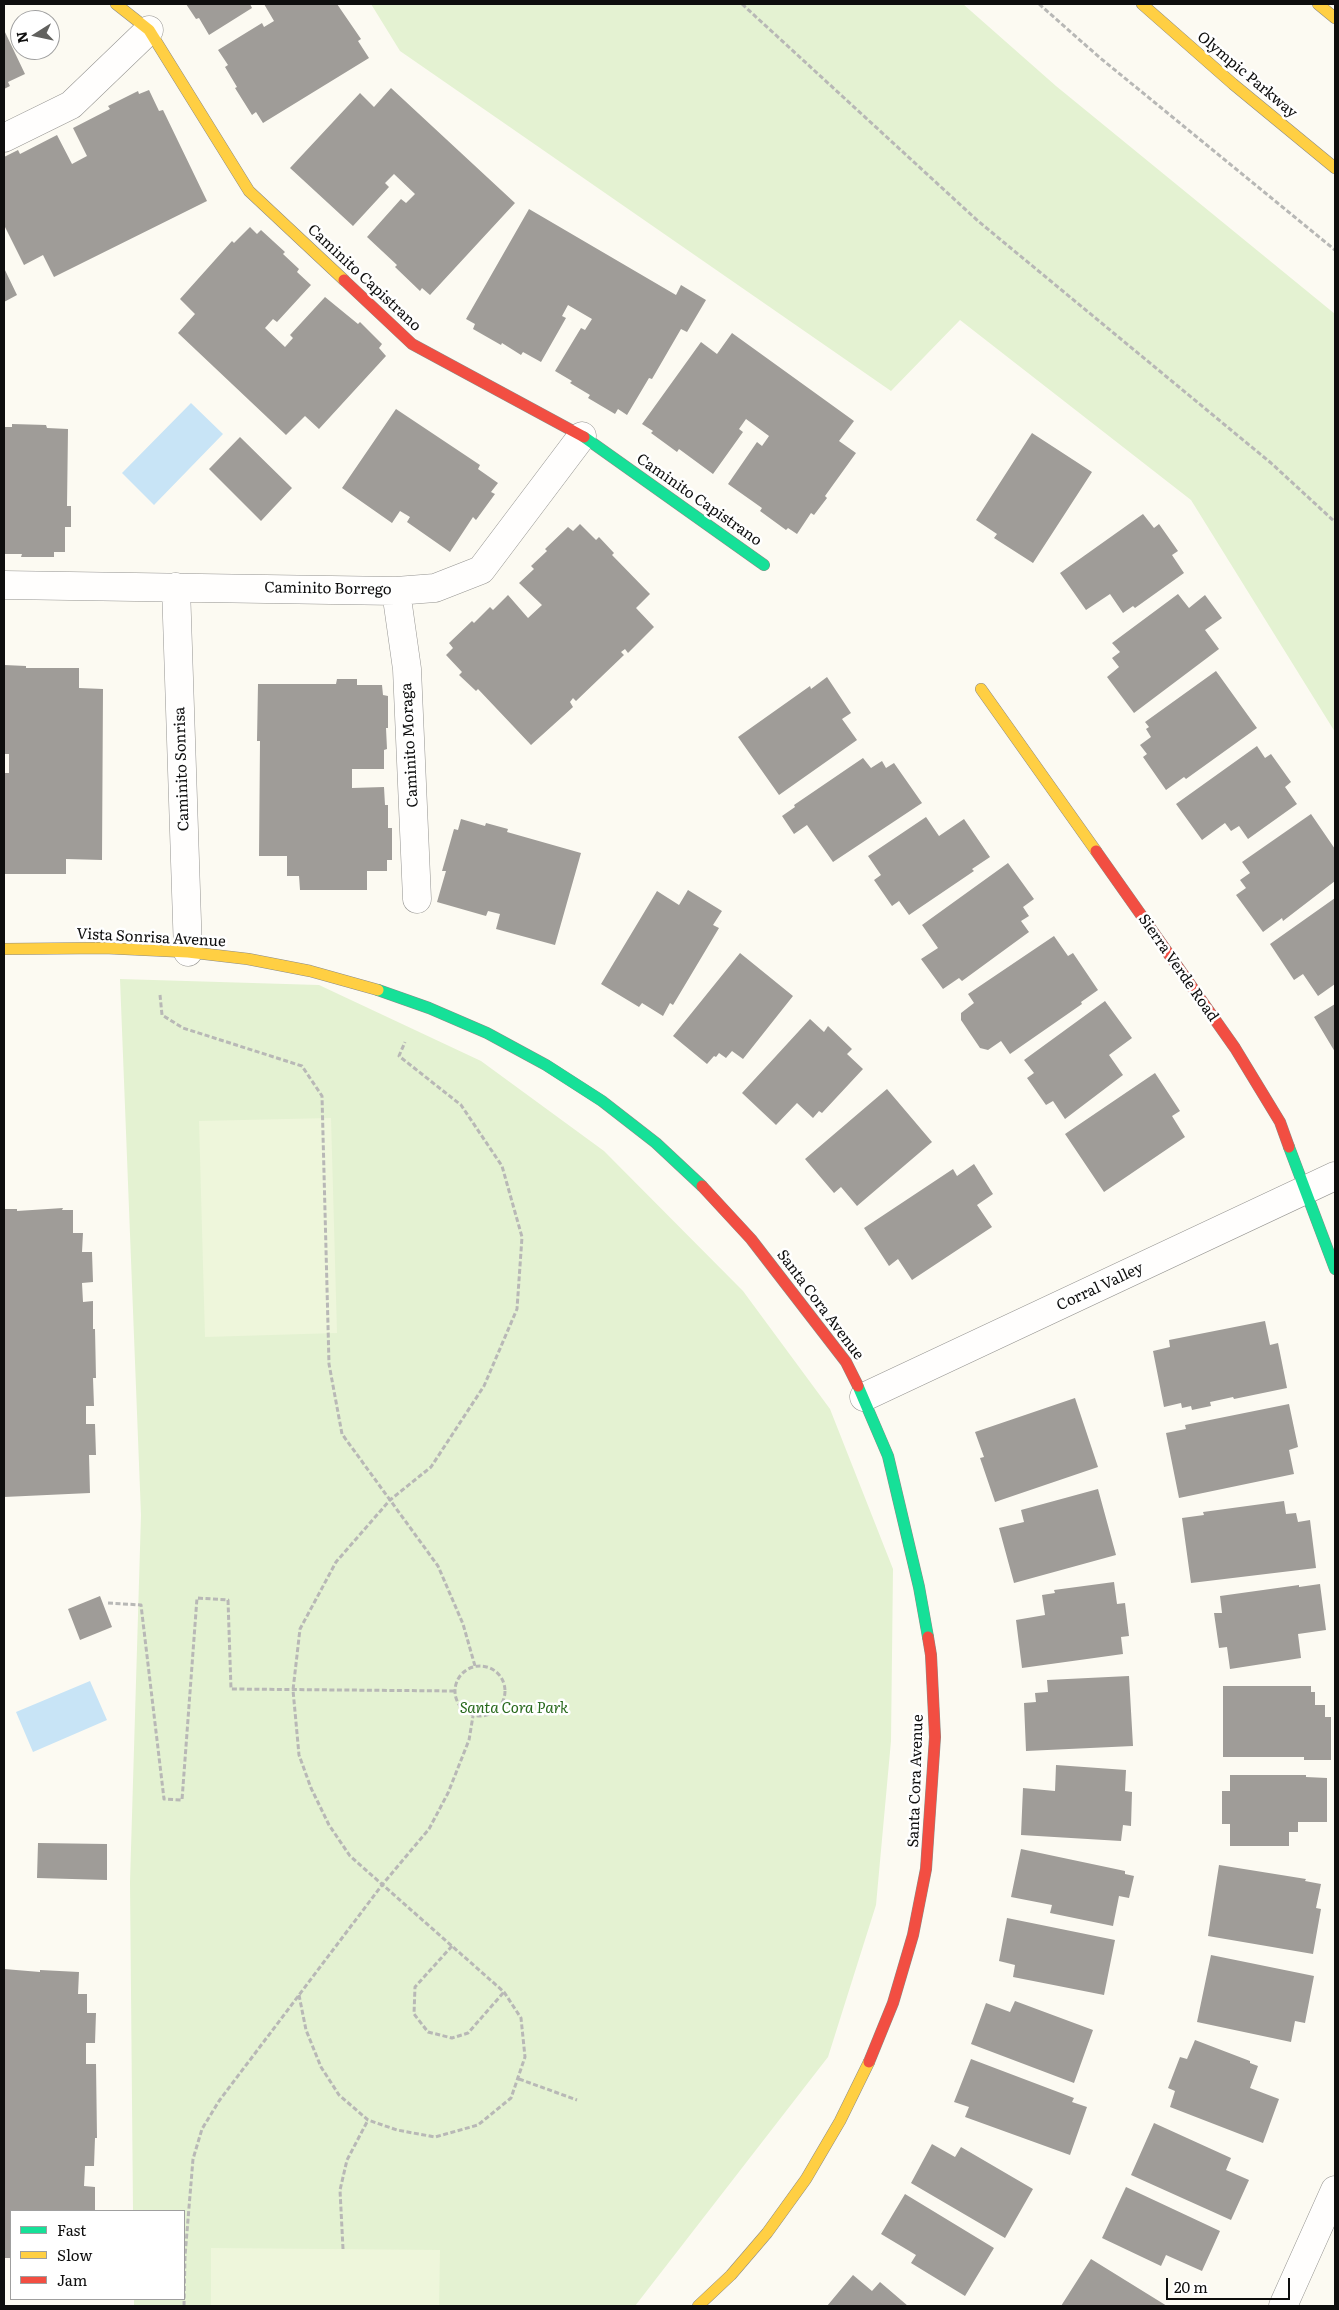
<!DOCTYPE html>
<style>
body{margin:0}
#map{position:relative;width:1339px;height:2310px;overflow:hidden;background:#fcfaf2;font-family:Literata,serif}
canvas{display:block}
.frame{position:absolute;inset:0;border:5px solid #0e0e0e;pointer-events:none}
.legend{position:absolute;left:10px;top:2210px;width:175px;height:90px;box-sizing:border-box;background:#fff;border:1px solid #9f9f9f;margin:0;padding:6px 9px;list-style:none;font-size:15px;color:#0e0e0e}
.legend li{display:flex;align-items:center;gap:10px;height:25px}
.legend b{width:25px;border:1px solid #9f9f9f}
.north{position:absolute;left:10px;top:10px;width:50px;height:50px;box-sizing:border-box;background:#fff;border:1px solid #9f9f9f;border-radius:50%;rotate:260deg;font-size:14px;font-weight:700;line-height:20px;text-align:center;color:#0e0e0e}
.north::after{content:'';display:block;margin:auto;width:18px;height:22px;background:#61615e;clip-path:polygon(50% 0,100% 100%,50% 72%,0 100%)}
.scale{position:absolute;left:1166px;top:2278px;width:124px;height:22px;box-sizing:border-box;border:2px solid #0e0e0e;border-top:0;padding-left:6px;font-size:15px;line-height:18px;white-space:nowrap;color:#0e0e0e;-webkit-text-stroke:4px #fff;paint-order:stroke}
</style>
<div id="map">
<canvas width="1339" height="2310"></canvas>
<div class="frame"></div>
<ul class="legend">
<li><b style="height:6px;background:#16e098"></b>Fast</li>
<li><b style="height:6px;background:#ffcf43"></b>Slow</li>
<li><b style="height:6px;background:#f24e42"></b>Jam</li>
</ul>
<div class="north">N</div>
<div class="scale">20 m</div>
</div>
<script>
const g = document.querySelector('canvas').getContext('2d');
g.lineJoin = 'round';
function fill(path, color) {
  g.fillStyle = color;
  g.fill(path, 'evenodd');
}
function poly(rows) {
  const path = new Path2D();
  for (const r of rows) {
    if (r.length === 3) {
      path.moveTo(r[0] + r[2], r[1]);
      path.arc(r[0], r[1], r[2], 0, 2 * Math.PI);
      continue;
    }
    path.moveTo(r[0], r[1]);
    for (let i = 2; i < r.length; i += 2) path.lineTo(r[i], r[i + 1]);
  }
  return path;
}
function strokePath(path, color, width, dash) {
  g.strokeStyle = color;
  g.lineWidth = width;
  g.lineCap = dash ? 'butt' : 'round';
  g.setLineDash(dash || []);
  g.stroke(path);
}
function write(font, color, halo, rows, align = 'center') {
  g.font = font + ' Literata,serif';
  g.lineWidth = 5;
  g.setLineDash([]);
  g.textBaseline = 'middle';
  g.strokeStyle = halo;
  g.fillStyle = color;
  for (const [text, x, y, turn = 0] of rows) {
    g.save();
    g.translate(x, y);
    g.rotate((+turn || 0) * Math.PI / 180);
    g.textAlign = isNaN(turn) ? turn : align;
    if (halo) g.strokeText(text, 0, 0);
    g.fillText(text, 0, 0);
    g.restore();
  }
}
const green = poly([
 [371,4,963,4,1056,86,1335,314,1335,732,1191,500,960,320,891,391,400,51],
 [120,979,319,985,481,1061,604,1151,743,1291,830,1409,893,1569,891,1741,876,1905,828,2057,635,2306,134,2306,134,2299,184,2299,184,2211,133,2211,130,1882,141,1515]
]);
const pitch = poly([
 [331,1118,337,1333,205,1337,199,1121],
 [211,2248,440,2250,439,2306,211,2306]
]);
const water = poly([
 [191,403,223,434,154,505,122,473],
 [90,1681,107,1720,33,1752,16,1712]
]);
const building = poly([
 [186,4,250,4,252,8,209,35,199,18,196,19],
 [264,4,337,4,361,39,358,41,369,58,263,123,256,112,252,115,235,88,237,87,225,67,228,65,218,50,262,23,264,27,274,21],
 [4,30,25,74,8,82,10,86,4,89],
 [391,88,515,203,430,295,422,288,420,291,395,267,397,265,367,237,401,199,406,203,415,194,394,174,385,183,389,187,353,226,290,168,360,93,374,107],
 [149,90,159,111,163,110,207,201,54,277,43,255,24,265,4,225,4,157,18,150,20,154,57,135,72,164,87,156,73,128,110,109,108,106,138,91,139,94],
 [529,209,676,295,681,285,706,300,687,332,681,329,652,379,649,378,627,415,618,409,615,414,588,398,590,395,570,383,572,381,555,371,581,328,585,330,592,319,568,305,562,316,566,318,541,362,523,352,521,355,502,343,501,345,473,329,475,324,466,319],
 [250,227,257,234,261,230,285,252,283,254,299,269,297,272,311,285,277,322,273,319,265,328,285,347,293,338,290,335,325,297,358,324,360,322,382,344,379,348,386,356,319,429,305,416,286,435,178,333,195,314,180,299,232,241,234,243],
 [4,268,17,295,4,302],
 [732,333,854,421,839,441,856,453,825,496,827,498,814,515,811,513,797,534,788,528,786,530,760,511,762,508,728,484,757,442,762,446,769,436,746,419,739,429,743,432,713,474,679,449,677,452,651,433,653,431,642,424,701,342,717,354],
 [396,409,480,465,478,469,498,483,491,492,495,494,476,520,473,517,450,552,407,522,410,517,400,511,392,523,342,488],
 [12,424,46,425,47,428,68,429,67,506,71,506,71,527,65,527,65,552,54,552,54,557,21,557,22,554,4,554,4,427,12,427],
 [1032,433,1092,472,1033,563,994,538,997,534,976,520],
 [240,437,292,488,261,521,209,469],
 [1143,514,1154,528,1159,524,1178,551,1172,555,1184,573,1135,608,1133,606,1123,613,1110,594,1086,610,1060,573],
 [580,524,596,540,599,537,614,553,612,555,650,594,636,608,654,627,628,653,625,649,621,652,624,655,576,701,573,698,570,702,573,707,531,745,478,689,476,691,459,675,462,672,446,655,453,648,449,643,472,621,474,623,490,607,493,610,508,595,528,618,542,605,519,583,534,569,531,566,547,551,545,549,568,527,573,531],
 [1178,594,1189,608,1205,595,1222,618,1205,630,1219,649,1134,713,1107,677,1119,667,1112,658,1120,652,1112,643],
 [4,665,26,666,26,668,79,668,79,688,103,689,102,860,66,859,66,874,4,874,4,773,9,773,9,754,4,754],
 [1216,671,1257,728,1186,779,1184,777,1166,790,1143,757,1147,754,1140,745,1151,737,1146,729,1149,727,1145,722],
 [827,677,851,713,842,719,857,740,779,795,738,737,810,686,811,689],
 [337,679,357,679,357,685,382,685,383,695,388,696,388,728,386,728,387,749,384,750,384,769,352,769,352,788,384,787,385,805,388,805,388,828,392,828,392,860,387,860,387,871,367,871,367,890,300,890,299,876,287,876,287,856,259,856,260,741,257,741,258,684,336,684],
 [1257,746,1265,758,1271,754,1291,782,1285,787,1297,804,1248,839,1239,826,1231,831,1225,823,1202,840,1176,804],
 [863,758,871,768,882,761,886,768,894,763,922,803,833,862,807,825,794,834,782,816,795,807,794,805],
 [1311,814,1335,849,1335,881,1283,921,1282,918,1263,932,1236,895,1246,888,1240,880,1250,873,1242,862],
 [926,817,939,836,964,819,990,857,972,869,974,871,909,915,899,901,892,906,874,880,881,875,868,856],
 [461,819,485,826,486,823,508,829,507,832,581,853,555,945,496,929,500,914,488,911,486,916,437,902,446,871,442,871,454,829,458,830],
 [1008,863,1034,899,1023,907,1029,916,1021,921,1029,932,962,981,959,978,943,989,921,959,938,948,922,925],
 [688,890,722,911,713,925,719,928,673,1005,670,1003,663,1016,642,1003,639,1007,601,984,657,891,679,905],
 [1335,898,1335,984,1318,996,1303,974,1294,980,1270,944],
 [1054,936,1068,956,1073,953,1098,990,1081,1002,1082,1004,1010,1054,1001,1041,988,1050,980,1048,961,1020,961,1013,974,1003,968,994],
 [740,953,793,996,743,1059,732,1051,726,1058,719,1053,716,1057,714,1056,707,1064,673,1036],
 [1105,1001,1132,1038,1109,1055,1123,1075,1065,1119,1053,1101,1046,1105,1027,1078,1034,1073,1024,1060],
 [1335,1004,1335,1052,1314,1017],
 [810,1019,824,1032,828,1026,852,1049,847,1054,863,1069,822,1113,819,1111,813,1118,797,1103,776,1125,742,1093],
 [1155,1073,1180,1111,1172,1116,1185,1137,1104,1192,1065,1134],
 [887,1089,932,1142,857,1206,841,1187,834,1193,805,1159],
 [974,1164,993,1194,977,1205,992,1227,912,1280,898,1259,889,1266,864,1228,953,1169,957,1176],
 [63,1208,62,1210,73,1210,73,1233,83,1233,82,1252,92,1252,93,1282,82,1283,83,1302,93,1301,93,1329,95,1329,96,1378,93,1378,94,1406,86,1406,86,1424,95,1424,96,1455,89,1455,90,1493,4,1497,4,1209,17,1209,17,1211],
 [1265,1321,1270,1345,1278,1343,1287,1388,1234,1399,1233,1397,1210,1402,1211,1406,1192,1410,1191,1406,1182,1408,1181,1403,1164,1407,1153,1351,1170,1347,1169,1340],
 [1075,1398,1098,1467,995,1502,980,1458,984,1457,975,1432],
 [1289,1404,1298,1447,1289,1450,1294,1474,1179,1498,1166,1433,1186,1429,1185,1425],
 [1098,1489,1116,1555,1014,1583,999,1528,1024,1522,1021,1510],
 [1284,1501,1286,1514,1296,1513,1298,1522,1310,1520,1316,1568,1191,1583,1182,1518,1204,1515,1203,1512],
 [1114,1582,1117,1604,1125,1603,1129,1636,1121,1637,1123,1654,1022,1668,1016,1620,1045,1615,1042,1595,1055,1593,1054,1590],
 [1320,1584,1326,1630,1298,1634,1301,1658,1230,1669,1227,1647,1219,1648,1214,1613,1222,1613,1220,1596,1299,1585,1299,1587],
 [100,1596,112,1627,80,1640,68,1609],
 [1129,1676,1133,1746,1026,1751,1024,1703,1036,1702,1035,1693,1048,1692,1047,1680],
 [1223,1686,1311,1686,1311,1692,1315,1692,1315,1705,1325,1705,1325,1717,1331,1717,1331,1760,1304,1760,1304,1757,1223,1757],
 [1056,1765,1126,1770,1125,1791,1132,1792,1131,1826,1123,1825,1121,1841,1021,1835,1023,1788,1055,1791],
 [1230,1775,1306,1775,1306,1777,1327,1778,1327,1822,1298,1822,1298,1832,1289,1832,1289,1846,1230,1846,1230,1824,1222,1824,1222,1791,1230,1791],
 [38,1843,107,1844,107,1880,37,1878],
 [1021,1849,1125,1871,1125,1874,1134,1876,1129,1898,1119,1896,1113,1926,1050,1913,1052,1905,1011,1897],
 [1219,1865,1306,1879,1305,1881,1321,1884,1316,1908,1321,1909,1313,1954,1208,1936],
 [1007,1918,1115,1940,1104,1995,1013,1977,1015,1965,999,1961],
 [1211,1955,1314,1976,1305,2023,1295,2021,1291,2042,1197,2022],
 [4,1969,40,1972,40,1970,79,1972,78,1994,87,1994,87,2013,96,2013,95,2043,86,2043,86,2064,96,2064,97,2138,95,2138,94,2166,85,2166,84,2186,95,2187,95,2211,11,2211,11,2258,4,2258],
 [1015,2001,1093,2030,1074,2083,971,2044,986,2003,1010,2012],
 [1195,2040,1250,2061,1250,2063,1258,2066,1250,2088,1279,2099,1263,2143,1170,2107,1175,2091,1168,2088,1180,2057,1187,2059],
 [971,2059,1074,2098,1072,2102,1087,2107,1070,2155,965,2117,969,2107,954,2102],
 [1154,2123,1231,2158,1226,2170,1249,2180,1231,2220,1131,2175],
 [932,2144,955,2157,961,2147,1033,2189,1005,2238,911,2183],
 [1126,2187,1220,2231,1202,2271,1166,2255,1161,2266,1102,2238],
 [905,2194,994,2248,965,2296,911,2263,916,2255,881,2234],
 [1091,2259,1167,2306,1061,2306],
 [853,2275,872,2291,880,2282,908,2306,827,2306]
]);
const path = poly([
 [742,4,978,221,1271,463,1335,522],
 [1039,4,1099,57,1335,250],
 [160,995,162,1015,183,1028,302,1066,322,1096,329,1364,342,1434,438,1566,463,1624,475,1666],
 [108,1603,141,1605,164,1799,182,1800,197,1598,228,1600,231,1689,455,1691],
 [480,1691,25],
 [452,1946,415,1987,414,2014,428,2032,452,2038,468,2033,504,1992],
 [299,1995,306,2030,321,2067,339,2095,368,2120,397,2130,435,2137,478,2125,511,2098,525,2057,521,2018,504,1992,350,1856,329,1825,311,1788,299,1755,293,1690,300,1629,336,1562,390,1500,431,1467,484,1386,517,1309,522,1237,502,1166,461,1105,399,1056,405,1042],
 [519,2079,577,2100],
 [343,2249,340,2190,347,2160,368,2120],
 [184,2306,185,2256,193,2159,202,2129,219,2101,299,1995,382,1885,429,1829,448,1793,469,1740,473,1716]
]);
const street = poly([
 [4,138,71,105,149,30],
 [4,585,396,591,435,588,481,570,582,436],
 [176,587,188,952],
 [396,591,407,669,417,899],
 [864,1397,1335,1176],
 [1283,2306,1335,2190]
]);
const fast = poly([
 [584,437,764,565],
 [378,990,429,1008,487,1033,546,1065,602,1101,656,1143,702,1186],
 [1289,1147,1335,1269],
 [858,1386,888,1456,919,1587,928,1637]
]);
const slow = poly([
 [116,4,149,30,249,191,344,280],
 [1142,4,1233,84,1335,168],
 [1318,4,1335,18],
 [981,689,1096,851],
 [4,949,104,948,188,952,248,959,310,971,378,990],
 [698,2306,731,2275,767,2233,806,2179,840,2121,869,2062]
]);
const jam = poly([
 [344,280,412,344,584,437],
 [1096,851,1235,1048,1280,1122,1289,1147],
 [702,1186,751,1239,846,1362,858,1386],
 [869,2062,893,2003,913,1935,926,1869,935,1737,931,1655,928,1637]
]);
const streetNames = [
 ["Olympic Parkway",1247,75,40],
 ["Caminito Capistrano",364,278,43],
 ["Caminito Capistrano",699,500,35],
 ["Caminito Borrego",328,589,1],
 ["Caminito Moraga",410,745,-93],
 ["Caminito Sonrisa",182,769,-92],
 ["Vista Sonrisa Avenue",151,938,3],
 ["Sierra Verde Road",1178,968,55],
 ["Corral Valley",1100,1287,-25],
 ["Santa Cora Avenue",820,1305,53],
 ["Santa Cora Avenue",916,1781,-88]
];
const parkNames = [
 ["Santa Cora Park",514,1709]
];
fill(green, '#e4f2d2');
fill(pitch, '#eef6db');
fill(water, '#c8e4f6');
fill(building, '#9f9c98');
strokePath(street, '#959491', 29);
strokePath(fast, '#8c8b87', 12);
strokePath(slow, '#8c8b87', 12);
strokePath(jam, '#8c8b87', 12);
strokePath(path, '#b8b8b6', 3, [5, 2.5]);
strokePath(street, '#fffefd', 28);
strokePath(fast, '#16e098', 11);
strokePath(slow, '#ffcf43', 11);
strokePath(jam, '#f24e42', 11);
write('15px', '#0e0e0e', '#fff', streetNames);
write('italic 15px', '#28691c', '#fff', parkNames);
</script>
